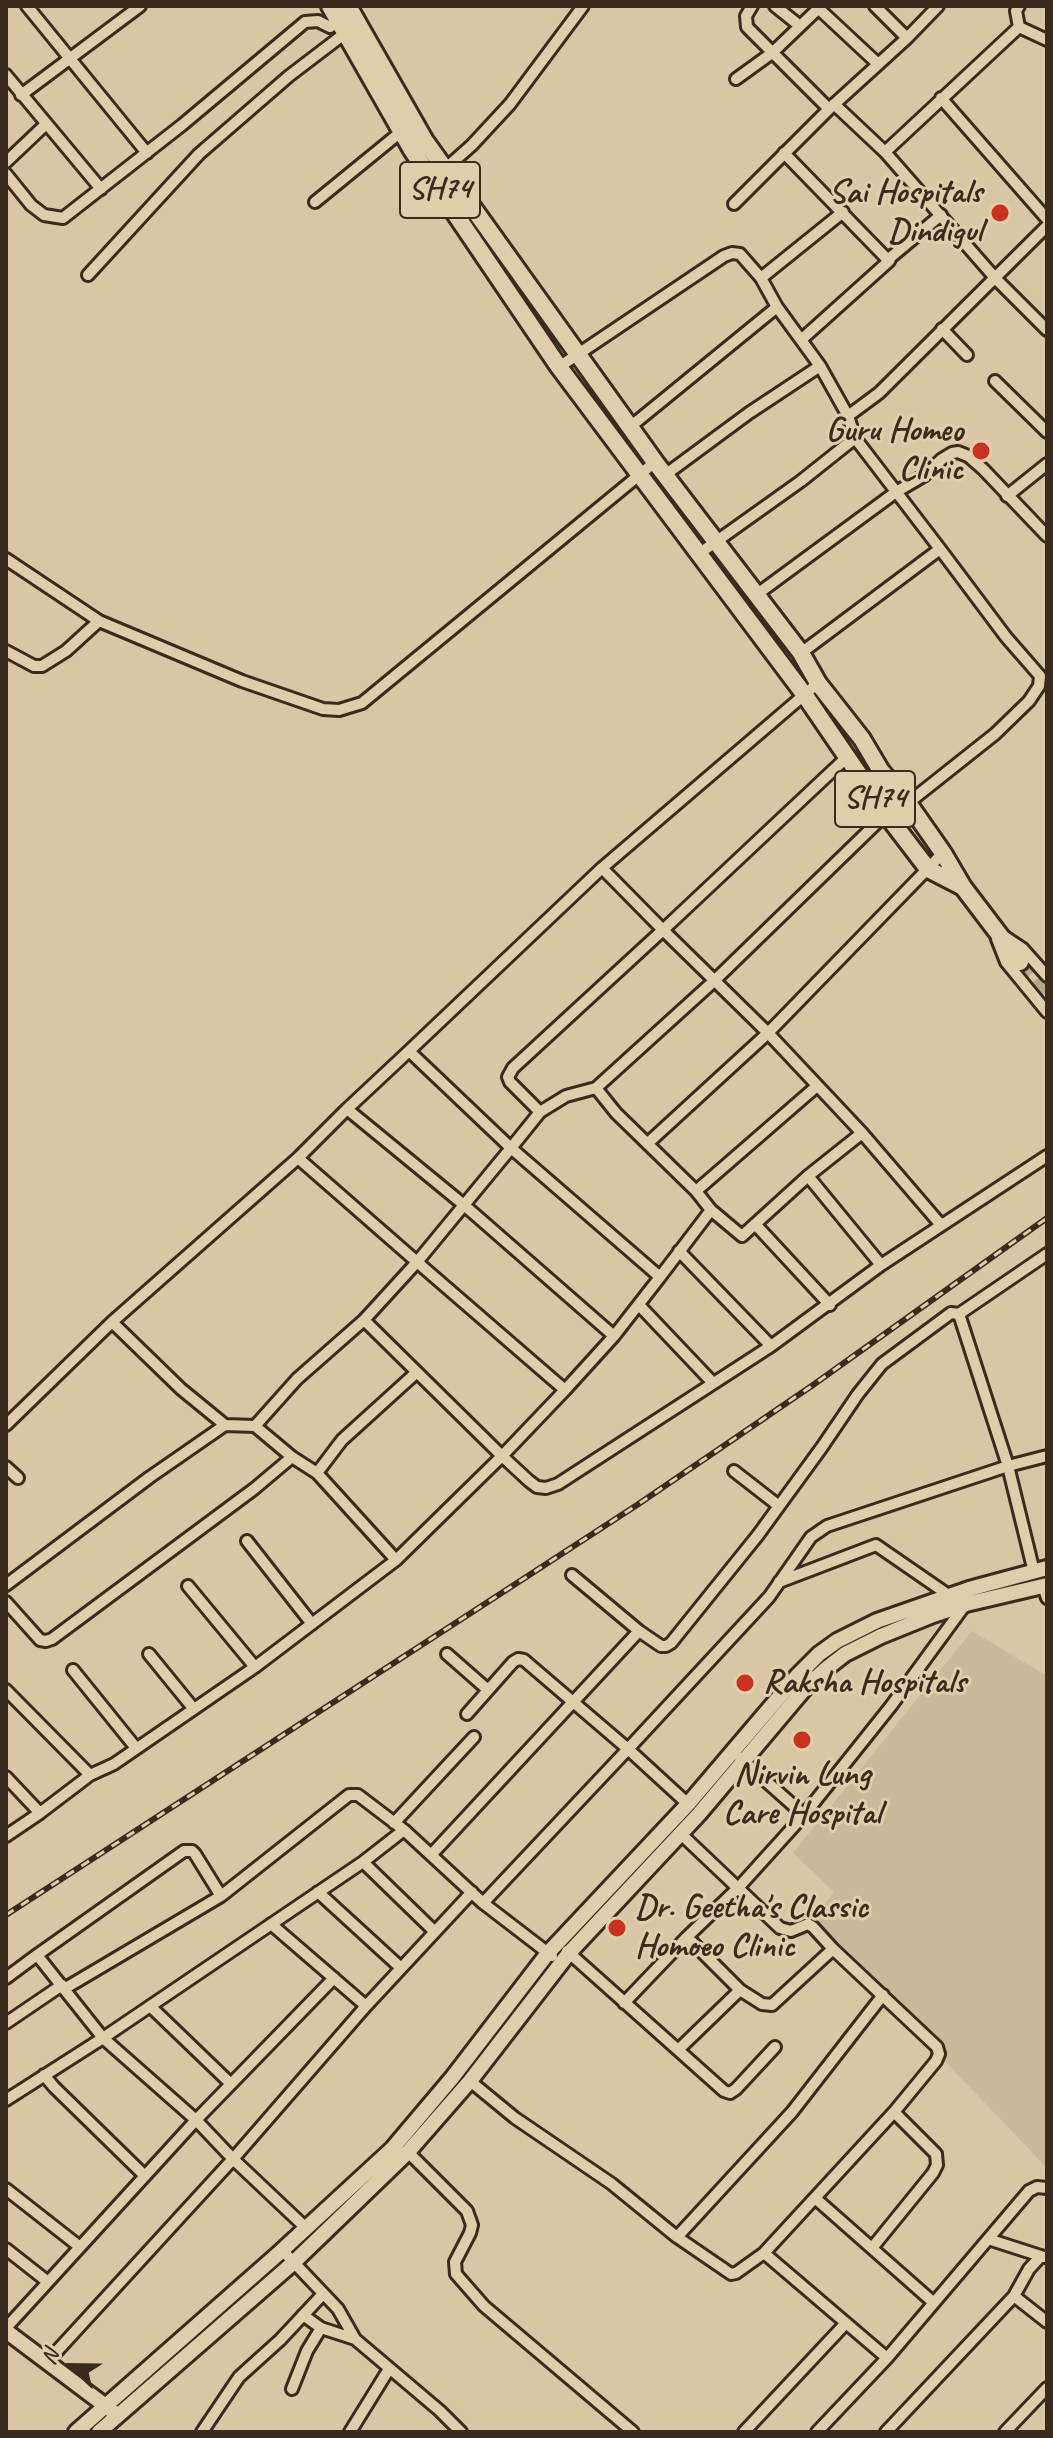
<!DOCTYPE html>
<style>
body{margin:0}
#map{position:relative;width:1053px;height:2438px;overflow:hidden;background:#d8c6a5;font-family:Caveat,sans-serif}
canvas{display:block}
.frame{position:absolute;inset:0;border:8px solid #3b2a1e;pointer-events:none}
.north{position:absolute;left:32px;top:2326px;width:80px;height:80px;-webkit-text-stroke:6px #dfcdab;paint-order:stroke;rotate:292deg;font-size:22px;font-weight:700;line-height:32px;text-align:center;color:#3b2a1e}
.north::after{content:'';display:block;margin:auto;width:28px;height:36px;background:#3b2a1e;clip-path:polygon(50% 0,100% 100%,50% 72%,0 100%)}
</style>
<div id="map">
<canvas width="1053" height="2438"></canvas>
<div class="frame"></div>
<div class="north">N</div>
</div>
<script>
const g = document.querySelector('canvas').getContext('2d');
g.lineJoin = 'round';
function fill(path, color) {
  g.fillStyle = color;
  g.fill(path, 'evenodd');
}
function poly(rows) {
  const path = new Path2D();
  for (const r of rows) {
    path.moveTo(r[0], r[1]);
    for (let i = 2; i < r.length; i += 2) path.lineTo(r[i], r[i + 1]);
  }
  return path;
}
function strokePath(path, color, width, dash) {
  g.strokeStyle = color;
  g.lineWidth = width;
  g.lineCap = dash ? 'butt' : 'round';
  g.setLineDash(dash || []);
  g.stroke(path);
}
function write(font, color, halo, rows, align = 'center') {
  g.font = font + ' Caveat,sans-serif';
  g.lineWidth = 6;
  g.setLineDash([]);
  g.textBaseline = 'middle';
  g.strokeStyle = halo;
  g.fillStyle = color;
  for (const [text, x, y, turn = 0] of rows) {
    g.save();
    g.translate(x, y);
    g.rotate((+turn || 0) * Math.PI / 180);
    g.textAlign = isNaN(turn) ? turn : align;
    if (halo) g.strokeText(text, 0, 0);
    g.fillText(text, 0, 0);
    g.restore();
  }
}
const built = poly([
 [972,1631,1047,1676,1047,2168,811,1921,834,1892,793,1853]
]);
const primaryTunnel = poly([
 [1020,962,1047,995]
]);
const street = poly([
 [27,6,147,153],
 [752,6,746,16,747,27,829,109],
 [775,6,800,26],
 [875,6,907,38],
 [818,8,877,63],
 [1019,27,1047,40],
 [6,75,101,189],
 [736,79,772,53,821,6],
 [21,95,140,6],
 [941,98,1047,219],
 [834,104,885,152,996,279,1047,330],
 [885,152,1019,27,1016,11,1019,6],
 [784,153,889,261],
 [6,162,46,124],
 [445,169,472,145,510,104,583,6],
 [6,174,31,205,44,215,63,218,182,125,305,22,318,21,330,27,339,21],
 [315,202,402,131],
 [734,204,829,109,907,38,938,6],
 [88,275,199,154,289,76,348,31],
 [761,278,843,212],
 [942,329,967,355],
 [801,340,889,261,891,257,941,215],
 [559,367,724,256,732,253,740,254,761,278,777,307,820,366,848,416,855,438,940,549],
 [995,381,1047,432],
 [848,416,879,393,1047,226],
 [630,427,777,307],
 [665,475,749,413,820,366],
 [1007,496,1047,464],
 [700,553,801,481,855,438],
 [6,559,99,621,242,681,323,709,339,710,362,703,655,462],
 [756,595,896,492,925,475,942,459,952,453,958,452,968,456,983,469,1047,536],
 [6,651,34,666,42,666,66,651,99,621],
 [801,653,940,549,1006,637,1040,676,1039,686,1029,701,995,734,908,803],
 [846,758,663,930,768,1033,862,1133,941,1225],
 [602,868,818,683],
 [1005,937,1023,949,1047,976],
 [997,939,1006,962,1047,1012],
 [409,1051,602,868,663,930,513,1068,508,1077,510,1082,540,1112,566,1096,596,1088,616,1113,696,1191,711,1210,660,1277],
 [409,1051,511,1148,464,1205,347,1109,409,1051],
 [596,1088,714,981,886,814],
 [540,1112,511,1148,660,1277,614,1336],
 [648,1143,768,1033,943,853],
 [298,1158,417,1262,464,1205,614,1336,565,1390],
 [808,1176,881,1265],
 [696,1191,817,1086],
 [711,1210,742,1236,808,1176,862,1133],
 [755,1224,830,1305],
 [679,1251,771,1346],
 [639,1305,713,1383],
 [959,1314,1008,1466,1047,1456],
 [112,1322,181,1389,225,1425,255,1426,292,1457,317,1473,396,1560],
 [6,1425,112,1322,298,1158,347,1109],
 [255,1426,297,1379,364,1320],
 [6,1467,18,1478],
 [734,1471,779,1506],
 [317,1473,342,1440,417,1372],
 [247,1541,312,1624],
 [779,1582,876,1545,950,1596],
 [6,1585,150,1477,225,1425],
 [188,1586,255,1667],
 [1043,1586,1047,1598],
 [6,1602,40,1640,46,1641,52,1639,254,1489,292,1457],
 [639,1631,661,1646,666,1646,671,1643,758,1535,822,1447,858,1394,882,1364,951,1313,959,1314,1047,1254],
 [149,1654,193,1708],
 [447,1654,488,1690],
 [73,1670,136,1748],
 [6,1690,90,1775],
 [467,1714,513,1662,518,1659,524,1660,628,1749,483,1903],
 [740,1758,804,1815],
 [6,1777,40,1813,90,1775,114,1764,255,1667,396,1560,502,1456,565,1390,417,1262,364,1320,502,1456,529,1481,537,1487,546,1488,558,1484,771,1346,881,1265,1047,1156],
 [688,1804,628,1749,769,1597,811,1537,827,1526,1008,1466,1034,1572],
 [394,1823,474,1737],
 [6,1836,40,1813],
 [431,1855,639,1631,572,1575],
 [363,1862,435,1932],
 [318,1892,401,1968],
 [271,1924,366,2006],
 [687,1937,740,1990,762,2004,772,2005,833,1949],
 [567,1951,724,2091,730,2093,736,2089,775,2047],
 [37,1955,184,1851,192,1851,195,1854,221,1896],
 [6,1978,37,1955,64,1989],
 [624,2003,687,1937,739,1887,804,1815,891,1706,965,1605],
 [150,2006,231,2084],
 [6,2023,62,1985],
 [678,2050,740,1990],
 [44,2075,54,2087,145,2176],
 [470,2081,515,2118,612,2184,677,2237,731,2274,736,2273,764,2253,894,2112,936,2061,939,2054,937,2047,833,1949,813,1927,808,1924,791,1931,780,1928,681,1834],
 [6,2100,103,2038,64,1989,221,1896,349,1795,358,1795,404,1830],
 [408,2152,467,2211,472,2225,470,2233,455,2262,456,2274,484,2306,633,2432],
 [6,2189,80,2247],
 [815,2198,934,2303],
 [306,2228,233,2159,196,2120,103,2038,363,1862,404,1830,483,1903,552,1956],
 [677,2237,792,2112,883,1995],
 [988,2239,1044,2257],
 [872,2248,933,2173,937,2165,936,2154,894,2112],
 [6,2249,48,2282],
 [282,2250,338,2309,355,2339,440,2411,461,2432],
 [764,2253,887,2358],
 [1014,2296,1047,2322],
 [303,2315,321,2328,355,2339],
 [6,2328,196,2120,334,1978],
 [47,2362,233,2159,366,2006,472,1892],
 [292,2389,307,2351,321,2328],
 [202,2432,239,2377,280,2340,323,2294],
 [350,2432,389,2369],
 [744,2432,846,2323],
 [817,2432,887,2358,1029,2191,1037,2187,1047,2188],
 [886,2432,1014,2296,1029,2269,1041,2256],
 [1005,2432,1047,2388]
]);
const secondary = poly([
 [6,2331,111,2410],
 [76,2432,278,2254,392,2149,452,2078,548,1953,688,1804,797,1676,819,1654,837,1641,877,1621,969,1589,1047,1568],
 [99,2432,293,2263,408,2152,470,2081,569,1953,699,1814,806,1687,827,1668,845,1654,881,1636,933,1615,966,1604,1047,1585]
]);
const primary = poly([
 [330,6,412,150,559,367,804,694,886,814,928,869,961,886],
 [348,6,425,141,655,462,801,653,818,683,862,739,881,771,908,803,943,853,963,887,1020,962]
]);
const rail = poly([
 [6,1915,637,1505,813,1385,1047,1218]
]);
const markers = [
 [1000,213,10,"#c8321e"],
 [981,451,10,"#c8321e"],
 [745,1683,10,"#c8321e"],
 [802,1740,10,"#c8321e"],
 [617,1928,10,"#c8321e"]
];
const shields = [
 [440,190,80],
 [875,799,80]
];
const shieldNames = [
 ["SH74",440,190],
 ["SH74",875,799]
];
const poiNames = [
 ["Sai Hospitals",982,193],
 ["Dindigul",982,232],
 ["Guru Homeo",963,431],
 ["Clinic",963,470],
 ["Raksha Hospitals",763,1683,"left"],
 ["Nirvin Lung",802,1775,"center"],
 ["Care Hospital",802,1814,"center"],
 ["Dr. Geetha's Classic",635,1908,"left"],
 ["Homoeo Clinic",635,1947,"left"]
];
fill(built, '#cab899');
strokePath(primaryTunnel, '#b9a78a', 16, [16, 8]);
strokePath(street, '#3b2a1e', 16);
strokePath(secondary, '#3b2a1e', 20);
strokePath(primary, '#3b2a1e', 22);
strokePath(street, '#dfcdab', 10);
strokePath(secondary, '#dfcdab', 14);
strokePath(primary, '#dfcdab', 16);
strokePath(rail, '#3b2a1e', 6);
strokePath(rail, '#dfcdab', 3, [9]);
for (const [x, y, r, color] of markers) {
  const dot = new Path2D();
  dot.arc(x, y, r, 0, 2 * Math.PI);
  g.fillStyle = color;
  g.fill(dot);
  strokePath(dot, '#dfcdab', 3);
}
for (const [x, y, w] of shields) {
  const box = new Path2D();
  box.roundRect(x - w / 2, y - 28, w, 56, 6);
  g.fillStyle = '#dfcdab';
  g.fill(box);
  strokePath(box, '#3b2a1e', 2);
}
write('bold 32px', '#3b2a1e', null, shieldNames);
write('bold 34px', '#3b2a1e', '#dfcdab', poiNames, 'right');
</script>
